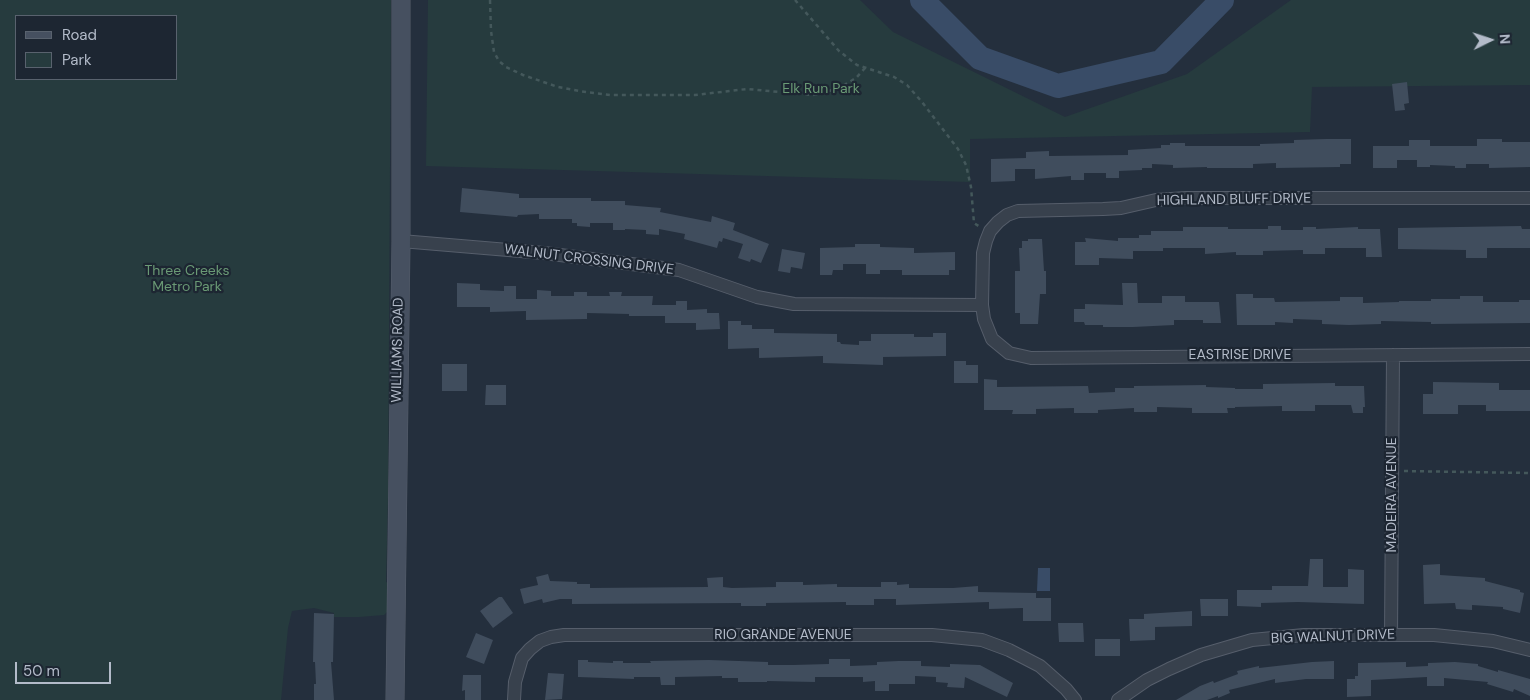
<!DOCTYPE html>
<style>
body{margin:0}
#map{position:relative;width:1530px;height:700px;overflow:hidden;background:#242f3d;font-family:"DM Sans",sans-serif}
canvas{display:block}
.legend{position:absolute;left:15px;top:15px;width:162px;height:65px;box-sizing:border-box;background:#1d2632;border:1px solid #59626e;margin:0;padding:6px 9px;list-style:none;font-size:15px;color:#b3bbc9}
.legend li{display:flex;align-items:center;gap:10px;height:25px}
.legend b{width:25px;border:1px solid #59626e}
.north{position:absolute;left:1465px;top:15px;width:50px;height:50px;-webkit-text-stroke:4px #1d2632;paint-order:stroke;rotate:86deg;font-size:14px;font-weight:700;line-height:20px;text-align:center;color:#b3bbc9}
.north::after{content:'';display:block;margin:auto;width:18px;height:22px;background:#b3bbc9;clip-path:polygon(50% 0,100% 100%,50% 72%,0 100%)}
.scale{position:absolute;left:15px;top:662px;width:96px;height:22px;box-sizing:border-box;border:2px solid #b3bbc9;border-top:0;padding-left:6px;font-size:15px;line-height:18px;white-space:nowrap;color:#b3bbc9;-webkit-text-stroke:4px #1d2632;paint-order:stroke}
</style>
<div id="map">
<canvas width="1530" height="700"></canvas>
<ul class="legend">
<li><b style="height:6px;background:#465060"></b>Road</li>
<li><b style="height:14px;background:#263b3e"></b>Park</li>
</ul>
<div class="north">N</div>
<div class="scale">50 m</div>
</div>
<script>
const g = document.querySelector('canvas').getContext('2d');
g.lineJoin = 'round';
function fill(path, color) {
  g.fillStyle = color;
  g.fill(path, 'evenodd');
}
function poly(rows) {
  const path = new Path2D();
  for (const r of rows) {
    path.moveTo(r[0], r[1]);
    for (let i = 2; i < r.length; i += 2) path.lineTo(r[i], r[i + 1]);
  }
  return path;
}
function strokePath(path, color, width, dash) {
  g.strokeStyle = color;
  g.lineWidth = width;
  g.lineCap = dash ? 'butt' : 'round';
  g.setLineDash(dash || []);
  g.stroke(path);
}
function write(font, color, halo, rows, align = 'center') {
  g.font = font + ' "DM Sans",sans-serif';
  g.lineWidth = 4.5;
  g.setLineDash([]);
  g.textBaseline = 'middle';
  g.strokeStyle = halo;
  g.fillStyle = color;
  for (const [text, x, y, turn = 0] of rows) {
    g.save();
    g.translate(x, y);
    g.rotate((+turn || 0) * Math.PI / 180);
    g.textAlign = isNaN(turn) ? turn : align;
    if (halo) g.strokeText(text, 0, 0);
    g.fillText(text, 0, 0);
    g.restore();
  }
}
const green = poly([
 [0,0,391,0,388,498,386,582,389,583,387,612,384,615,359,617,333,617,334,613,314,608,292,611,288,628,281,700,0,700],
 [16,16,176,16,176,79,16,79],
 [428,0,860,0,893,32,1065,117,1187,74,1291,0,1530,0,1530,85,1312,87,1310,132,970,139,970,182,426,166]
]);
const water = poly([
 [1038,568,1050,568,1050,591,1037,591]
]);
const river = poly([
 [922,0,980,58,1058,86,1161,62,1222,0]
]);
const building = poly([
 [1407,82,1409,103,1404,104,1405,110,1395,111,1392,84],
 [1326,139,1351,139,1351,164,1340,164,1340,167,1276,168,1276,163,1253,164,1253,168,1207,168,1207,167,1173,168,1173,165,1152,164,1152,168,1142,168,1142,170,1119,171,1119,178,1106,178,1106,173,1084,173,1084,180,1071,180,1071,176,1035,179,1035,169,1015,169,1015,181,991,182,991,159,1026,158,1026,152,1049,151,1049,156,1128,155,1128,150,1161,148,1161,145,1170,145,1170,143,1185,143,1185,146,1260,146,1260,144,1294,143,1294,140],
 [1477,139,1502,139,1502,142,1530,142,1530,167,1489,168,1489,164,1466,164,1466,168,1455,168,1455,166,1430,165,1430,167,1417,167,1417,160,1397,160,1397,168,1373,168,1373,146,1409,146,1409,140,1430,140,1430,146,1477,146],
 [462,188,519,194,519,198,591,198,591,201,625,201,625,205,661,208,660,212,711,222,712,216,735,223,733,230,769,244,761,263,751,259,750,262,738,258,743,244,723,238,722,242,719,241,717,248,684,239,685,234,659,229,659,235,646,234,646,230,625,229,625,230,613,230,613,223,590,223,590,227,577,226,577,223,572,223,572,219,539,219,539,214,518,215,517,217,460,212],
 [1268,226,1281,226,1281,230,1303,230,1303,227,1316,227,1316,229,1358,227,1358,229,1380,229,1382,257,1366,257,1366,248,1325,248,1325,254,1303,254,1303,250,1263,251,1263,255,1236,255,1236,252,1205,254,1205,248,1163,248,1163,251,1133,251,1133,259,1099,258,1099,265,1075,265,1075,242,1086,242,1085,238,1118,241,1118,238,1139,238,1139,235,1151,235,1151,231,1183,231,1183,227,1228,227,1228,229,1268,229],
 [1521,226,1522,229,1530,229,1530,248,1487,248,1487,258,1466,258,1466,250,1398,249,1398,228],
 [1028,239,1042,239,1044,271,1046,271,1046,294,1040,294,1038,324,1020,324,1020,313,1015,313,1015,271,1020,271,1019,248,1022,248,1022,241,1028,241],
 [855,244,880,244,880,247,914,248,914,253,955,252,955,270,949,270,949,275,902,275,902,270,880,270,880,274,866,274,866,264,843,264,843,270,833,270,832,275,820,275,820,248,855,247],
 [782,249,805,253,802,269,791,267,790,273,778,271],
 [457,283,480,284,480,290,504,291,504,286,516,286,516,299,537,299,537,290,551,291,551,296,574,296,574,292,587,292,587,296,610,296,609,292,622,292,621,296,653,296,652,305,676,305,676,301,687,301,687,310,707,309,707,313,719,313,720,329,696,330,696,323,665,323,665,316,629,316,629,314,587,313,587,319,526,320,526,311,490,312,490,307,457,307],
 [1122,283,1137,283,1138,303,1162,303,1162,296,1185,296,1185,302,1219,302,1221,323,1203,323,1203,320,1174,320,1174,325,1133,327,1103,327,1103,325,1085,325,1084,322,1074,322,1074,309,1085,309,1085,304,1123,305],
 [1236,294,1253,294,1253,298,1274,298,1275,302,1340,301,1340,297,1363,297,1363,303,1399,302,1399,301,1431,301,1431,299,1460,299,1460,296,1483,296,1483,302,1519,302,1519,300,1530,300,1530,323,1431,324,1431,322,1381,321,1381,324,1349,325,1322,324,1322,320,1293,319,1293,323,1275,322,1275,325,1237,325],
 [728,321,741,321,741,325,752,325,752,329,774,329,774,333,837,334,837,342,840,342,841,344,859,345,859,341,871,341,871,334,914,334,914,337,933,337,933,333,946,333,946,356,883,357,883,365,823,363,823,356,759,358,759,348,728,349],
 [954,361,966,361,966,365,978,365,978,383,954,383],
 [442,364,467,364,467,391,442,391],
 [984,379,997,380,997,387,1088,386,1089,393,1115,392,1115,388,1134,388,1134,386,1206,385,1206,387,1235,388,1235,389,1263,389,1263,384,1335,383,1335,386,1364,386,1365,407,1363,407,1363,413,1353,413,1351,405,1315,405,1315,411,1282,411,1282,406,1235,407,1235,408,1227,408,1228,413,1192,413,1192,408,1157,407,1157,412,1134,412,1134,408,1098,410,1098,413,1074,413,1074,408,1036,409,1036,414,1012,414,1013,410,984,410],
 [1433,382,1499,383,1499,390,1530,390,1530,411,1486,411,1486,405,1458,405,1458,414,1423,414,1423,394,1433,394],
 [486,385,506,385,506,405,485,405],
 [1310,559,1323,559,1323,587,1348,587,1348,569,1364,570,1364,604,1298,602,1261,603,1261,607,1237,606,1237,590,1272,590,1272,586,1308,586],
 [1440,564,1440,575,1485,578,1485,581,1520,590,1520,592,1524,593,1520,613,1503,609,1503,607,1472,605,1472,610,1456,609,1455,603,1424,604,1423,565],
 [548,574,550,581,577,582,577,584,590,584,590,588,708,587,707,578,723,577,723,587,732,588,776,587,776,582,803,582,803,585,837,584,837,587,881,587,881,582,897,582,897,585,909,584,909,588,953,588,978,586,978,592,1036,593,1036,598,1051,598,1051,621,1023,621,1023,608,989,609,989,602,896,605,896,599,874,599,874,605,846,605,846,602,766,603,766,606,741,606,741,603,572,604,572,599,560,599,543,603,542,599,524,604,520,589,538,585,536,577],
 [499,597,502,597,513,613,493,628,480,611],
 [1200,599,1228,599,1228,616,1201,616],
 [1192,611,1192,626,1155,627,1155,640,1130,641,1129,619,1144,619,1144,614],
 [314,613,334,614,333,662,331,662,334,700,314,700,314,684,316,684,315,662,313,662],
 [1058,623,1083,623,1084,642,1059,642],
 [476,633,493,640,484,664,466,657],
 [1095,639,1120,639,1120,656,1095,656],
 [829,659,850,659,850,666,877,665,877,662,899,661,921,661,921,666,950,667,950,664,980,665,1013,683,1007,697,965,677,964,688,947,687,948,683,936,682,936,677,915,676,915,684,889,684,889,691,875,691,875,681,863,682,863,677,815,677,815,682,767,681,767,682,738,682,738,678,722,678,722,676,675,677,675,685,661,685,660,677,634,677,634,679,578,677,578,660,588,660,588,662,613,663,613,661,623,661,623,663,651,663,650,661,709,660,768,662,768,665,793,665,829,664],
 [1334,661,1334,679,1306,679,1275,683,1275,679,1229,690,1230,693,1218,698,1218,696,1207,700,1176,700,1200,686,1213,681,1214,683,1238,674,1237,671,1259,666,1259,668,1312,662],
 [1406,662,1406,667,1428,666,1428,663,1455,662,1478,664,1478,666,1498,672,1498,670,1530,679,1530,696,1514,689,1513,692,1487,684,1488,682,1444,678,1444,686,1427,686,1427,677,1371,680,1371,696,1347,697,1347,679,1355,679,1355,676,1358,676,1358,663],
 [548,673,564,674,562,699,545,700],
 [463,675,481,675,481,700,465,700,465,690,462,691]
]);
const path = poly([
 [490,0,491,31,494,52,499,61,506,67,523,75,558,87,579,91,610,95,695,95,747,89,813,95,827,92,844,85,856,78,865,68],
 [795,0,839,51,857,65,894,77,907,85,922,102,958,149,966,165,971,187,974,223,980,227],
 [1404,471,1530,473]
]);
const street = poly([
 [1530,198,1186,198,1156,200,1121,208,1103,209,1018,211,1007,215,998,222,990,231,986,241,983,253,982,305,984,319,992,339,1009,353,1031,358,1530,354],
 [401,241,544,253,679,270,757,297,794,304,982,305],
 [1391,635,1393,355],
 [514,700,515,682,522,658,530,649,540,641,551,637,564,635,932,635,982,640,1009,650,1040,666,1066,689,1075,700],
 [1118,700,1147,680,1169,669,1201,655,1252,640,1304,635,1434,635,1493,641,1530,650]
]);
const secondary = poly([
 [395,700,401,241,401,0]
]);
const parkNames = [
 ["Elk Run Park",821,89],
 ["Three Creeks",187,271],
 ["Metro Park",187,287]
];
const streetNames = [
 ["HIGHLAND BLUFF DRIVE",1234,200,-1],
 ["WALNUT CROSSING DRIVE",589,260,7],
 ["WILLIAMS ROAD",398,350,-89],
 ["EASTRISE DRIVE",1240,355],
 ["MADEIRA AVENUE",1392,495,-90],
 ["RIO GRANDE AVENUE",783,635],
 ["BIG WALNUT DRIVE",1333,637,-2]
];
fill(green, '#263b3e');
fill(water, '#394c67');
strokePath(river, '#394c67', 24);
fill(building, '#404d5d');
strokePath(street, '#565e6b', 14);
strokePath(secondary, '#565e6b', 19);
strokePath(path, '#44585b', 2.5, [4, 4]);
strokePath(street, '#38414d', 12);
strokePath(secondary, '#465060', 18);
write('14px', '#6a9a75', '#1d2632', parkNames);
write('14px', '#b3bbc9', '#1d2632', streetNames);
</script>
